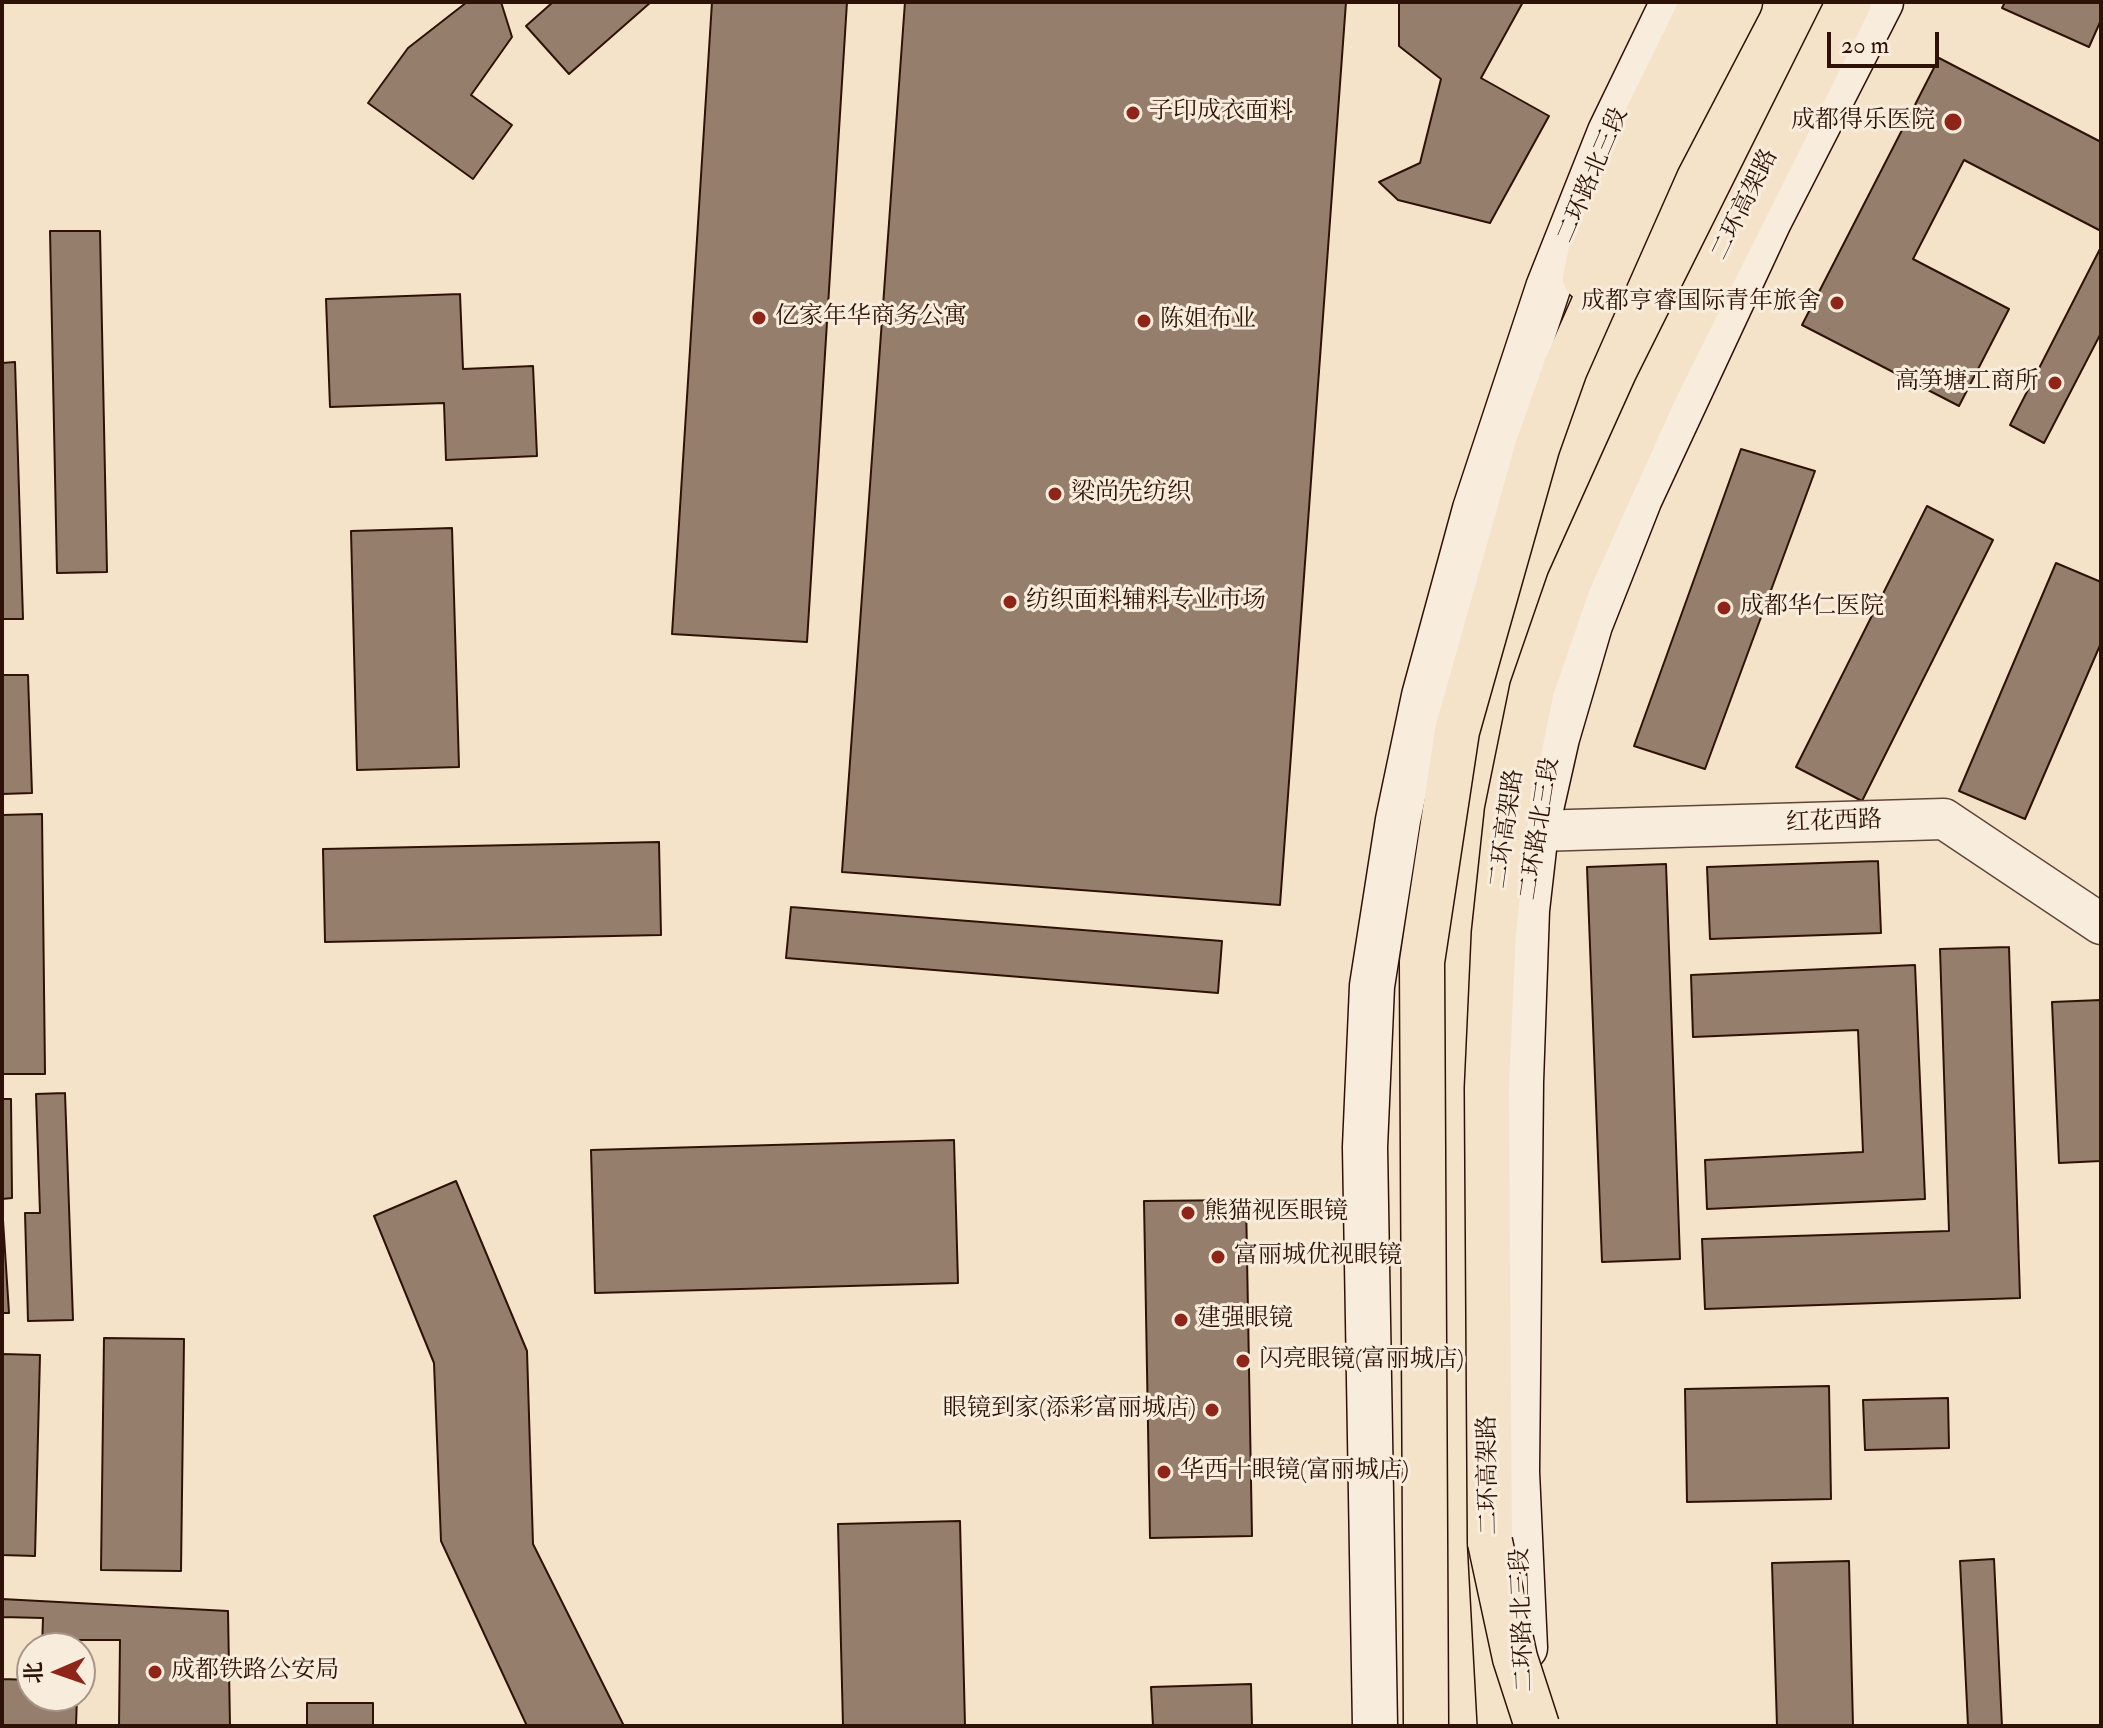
<!DOCTYPE html>
<meta charset="utf-8">
<style>
body{margin:0}
#map{position:relative;width:2103px;height:1728px;overflow:hidden;background:#f4e3c9;font-family:"IM FELL Double Pica","Noto Serif SC",serif}
canvas{display:block}
.frame{position:absolute;inset:0;border:4px solid #2f1207;pointer-events:none}
.north{position:absolute;left:16px;top:1632px;width:80px;height:80px;box-sizing:border-box;background:#f8eddc;border:2px solid #a89587;border-radius:50%;rotate:268deg;font-size:22px;font-weight:700;line-height:32px;text-align:center;color:#2f1207}
.north::after{content:'';display:block;margin:auto;width:28px;height:36px;background:#8f2418;clip-path:polygon(50% 0,100% 100%,50% 72%,0 100%)}
.scale{position:absolute;left:1827px;top:32px;width:112px;height:36px;box-sizing:border-box;border:4px solid #2f1207;border-top:0;padding-left:10px;font-size:24px;line-height:28px;white-space:nowrap;color:#2f1207;-webkit-text-stroke:6px #f8eddc;paint-order:stroke}
</style>
<div id="map">
<canvas width="2103" height="1728"></canvas>
<div class="frame"></div>
<div class="north">北</div>
<div class="scale">20 m</div>
</div>
<script>
const g = document.querySelector('canvas').getContext('2d');
g.lineJoin = 'round';
function fill(path, color) {
  g.fillStyle = color;
  g.fill(path, 'evenodd');
}
function poly(rows) {
  const path = new Path2D();
  for (const r of rows) {
    path.moveTo(r[0], r[1]);
    for (let i = 2; i < r.length; i += 2) path.lineTo(r[i], r[i + 1]);
  }
  return path;
}
function strokePath(path, color, width, dash) {
  g.strokeStyle = color;
  g.lineWidth = width;
  g.lineCap = dash ? 'butt' : 'round';
  g.setLineDash(dash || []);
  g.stroke(path);
}
function write(font, color, halo, rows, align = 'center') {
  g.font = font + ' "IM FELL Double Pica","Noto Serif SC",serif';
  g.lineWidth = 6;
  g.setLineDash([]);
  g.textBaseline = 'middle';
  g.strokeStyle = halo;
  g.fillStyle = color;
  for (const [text, x, y, turn = 0] of rows) {
    g.save();
    g.translate(x, y);
    g.rotate((+turn || 0) * Math.PI / 180);
    g.textAlign = isNaN(turn) ? turn : align;
    if (halo) g.strokeText(text, 0, 0);
    g.fillText(text, 0, 0);
    g.restore();
  }
}
const building = poly([
 [467,2,501,2,512,37,471,95,512,125,473,179,368,103,408,48,467,2],
 [553,2,651,2,569,74,526,26,553,2],
 [712,2,847,2,807,642,672,634,712,2],
 [905,2,1346,2,1280,905,842,872,905,2],
 [1399,2,1523,2,1481,78,1549,116,1490,223,1398,200,1379,182,1420,163,1441,79,1399,46,1399,2],
 [2005,2,2101,2,2101,20,2089,47,2002,8,2005,2],
 [1939,58,2101,142,2101,231,1964,160,1913,259,2009,309,1959,406,1802,325,1939,58],
 [50,231,100,231,107,572,57,573,50,231],
 [2101,247,2101,333,2044,443,2010,425,2101,247],
 [460,294,463,369,533,366,537,456,446,460,444,403,330,407,326,299,460,294],
 [15,362,23,619,2,619,2,363,15,362],
 [1741,449,1815,471,1705,769,1634,746,1741,449],
 [1927,506,1993,540,1862,801,1796,767,1927,506],
 [452,528,459,767,357,770,351,531,452,528],
 [2056,563,2101,582,2101,643,2025,819,1959,791,2056,563],
 [2,675,28,675,32,793,2,794,2,675],
 [42,814,45,1074,2,1074,2,815,42,814],
 [659,842,661,935,325,942,323,849,659,842],
 [1878,861,1881,933,1710,939,1707,867,1878,861],
 [1666,864,1680,1259,1602,1262,1587,867,1666,864],
 [791,907,1222,941,1218,993,786,958,791,907],
 [2009,947,2020,1298,1705,1309,1702,1239,1949,1231,1940,949,2009,947],
 [1915,965,1925,1199,1707,1209,1705,1160,1863,1152,1858,1030,1693,1037,1691,975,1915,965],
 [2101,1000,2101,1161,2059,1163,2052,1002,2101,1000],
 [65,1093,73,1320,28,1321,25,1213,40,1213,36,1094,65,1093],
 [2,1099,11,1099,12,1198,2,1199,2,1099],
 [954,1140,958,1283,595,1293,591,1150,954,1140],
 [456,1181,527,1351,533,1544,624,1726,527,1726,441,1541,434,1363,374,1216,456,1181],
 [1246,1200,1252,1536,1150,1538,1144,1201,1246,1200],
 [3,1220,9,1313,2,1313,2,1220,3,1220],
 [104,1338,184,1339,181,1571,101,1570,104,1338],
 [2,1354,40,1355,35,1556,2,1555,2,1354],
 [1829,1386,1831,1499,1687,1502,1685,1389,1829,1386],
 [1948,1398,1949,1448,1865,1450,1863,1400,1948,1398],
 [960,1521,965,1726,843,1726,838,1524,960,1521],
 [1994,1559,2002,1726,1968,1726,1960,1561,1994,1559],
 [1849,1561,1853,1726,1777,1726,1772,1563,1849,1561],
 [2,1599,228,1611,230,1726,2,1726,2,1599],
 [32,1648,80,1648,80,1696,32,1696,32,1648],
 [2,1617,43,1618,42,1648,32,1648,32,1680,2,1679,2,1617],
 [77,1640,120,1640,119,1726,76,1726,77,1696,80,1696,77,1640],
 [1251,1684,1252,1726,1153,1726,1151,1687,1251,1684],
 [307,1703,373,1703,373,1726,307,1726,307,1703]
]);
const street = poly([
 [1536,831,1944,819,2101,924]
]);
const secondary = poly([
 [1525,1648,1517,1472,1521,1082,1527,910,1536,831,1557,738,1590,625,1640,498,1769,221,1881,2],
 [1375,1726,1365,1147,1372,986,1398,820,1424,696,1475,509,1548,288,1610,132,1673,2]
]);
const highway = poly([
 [1585,278,1598,216,1703,2],
 [1426,1726,1422,962,1457,731,1537,448,1565,369,1658,159,1740,2],
 [1500,1726,1490,1542,1487,1088,1494,933,1507,812,1532,689,1569,582,1656,389,1849,2]
]);
const highwayBridge = poly([
 [1490,1542,1515,1658,1537,1726]
]);
const markers = [
 [1133,113,8,"#8f2418"],
 [1953,122,10,"#8f2418"],
 [1837,303,8,"#8f2418"],
 [759,318,8,"#8f2418"],
 [1144,321,8,"#8f2418"],
 [2055,383,8,"#8f2418"],
 [1055,494,8,"#8f2418"],
 [1010,602,8,"#8f2418"],
 [1724,608,8,"#8f2418"],
 [1188,1213,8,"#8f2418"],
 [1218,1257,8,"#8f2418"],
 [1181,1320,8,"#8f2418"],
 [1243,1361,8,"#8f2418"],
 [1212,1410,8,"#8f2418"],
 [1164,1472,8,"#8f2418"],
 [155,1672,8,"#8f2418"]
];
const poiNames = [
 ["子印成衣面料",1149,113],
 ["成都得乐医院",1935,122,"right"],
 ["成都亨睿国际青年旅舍",1821,303,"right"],
 ["亿家年华商务公寓",775,318],
 ["陈姐布业",1160,321],
 ["高笋塘工商所",2039,383,"right"],
 ["梁尚先纺织",1071,494],
 ["纺织面料辅料专业市场",1026,602],
 ["成都华仁医院",1740,608],
 ["熊猫视医眼镜",1204,1213],
 ["富丽城优视眼镜",1234,1257],
 ["建强眼镜",1197,1320],
 ["闪亮眼镜(富丽城店)",1259,1361],
 ["眼镜到家(添彩富丽城店)",1196,1410,"right"],
 ["华西十眼镜(富丽城店)",1180,1472],
 ["成都铁路公安局",171,1672]
];
const streetNames = [
 ["二环路北三段",1594,176,-67],
 ["二环高架路",1746,205,-64],
 ["红花西路",1834,823,-2],
 ["二环高架路",1508,829,-82],
 ["二环路北三段",1541,829,-81],
 ["二环高架路",1490,1475,-91],
 ["二环路北三段",1524,1620,-92]
];
fill(building, '#957f6c');
strokePath(building, '#2f1207', 2);
strokePath(street, '#604638', 43);
strokePath(secondary, '#2f1207', 47);
strokePath(highway, '#2f1207', 47);
strokePath(street, '#f8eddc', 40);
strokePath(secondary, '#f8eddc', 44);
strokePath(highway, '#f4e3c9', 44);
strokePath(highwayBridge, '#2f1207', 47, []);
strokePath(highwayBridge, '#f4e3c9', 44);
for (const [x, y, r, color] of markers) {
  const dot = new Path2D();
  dot.arc(x, y, r, 0, 2 * Math.PI);
  g.fillStyle = color;
  g.fill(dot);
  strokePath(dot, '#f8eddc', 3);
}
write('24px', '#2f1207', '#f8eddc', poiNames, 'left');
write('24px', '#2f1207', '#f8eddc', streetNames);
</script>
